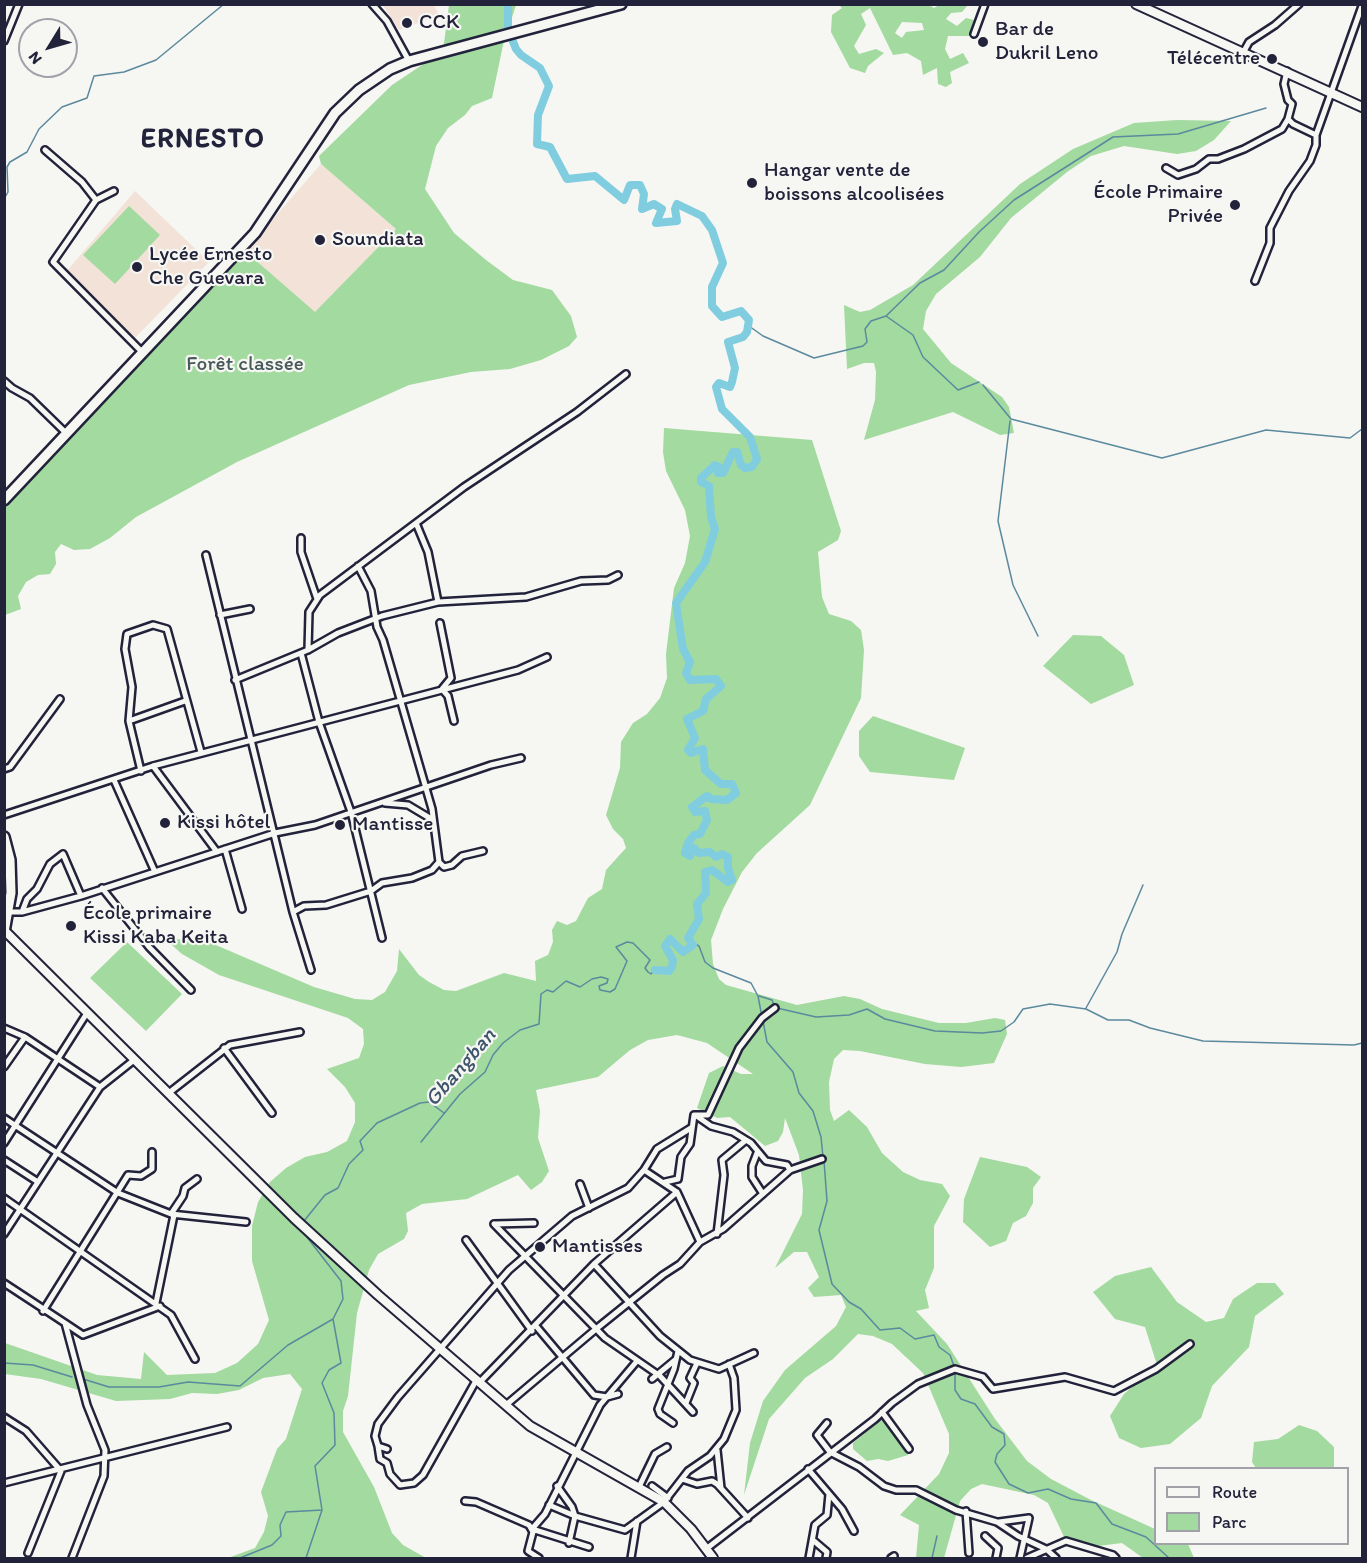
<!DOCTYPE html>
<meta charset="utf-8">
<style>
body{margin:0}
#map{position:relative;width:1367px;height:1563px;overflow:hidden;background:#f6f6f2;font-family:Itim,sans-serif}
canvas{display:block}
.frame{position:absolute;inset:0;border:6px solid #22223b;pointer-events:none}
.legend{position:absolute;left:1154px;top:1467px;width:195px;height:78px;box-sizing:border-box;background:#f6f6f2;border:2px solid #a1a1a9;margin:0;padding:8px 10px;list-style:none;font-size:18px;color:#22223b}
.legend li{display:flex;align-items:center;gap:12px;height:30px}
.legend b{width:30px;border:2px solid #a1a1a9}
.north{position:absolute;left:18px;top:18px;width:60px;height:60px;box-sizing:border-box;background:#f6f6f2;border:2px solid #a1a1a9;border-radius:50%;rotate:233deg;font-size:16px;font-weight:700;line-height:24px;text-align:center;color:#22223b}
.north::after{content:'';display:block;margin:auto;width:21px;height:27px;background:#22223b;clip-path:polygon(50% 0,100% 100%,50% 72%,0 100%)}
</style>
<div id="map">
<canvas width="1367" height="1563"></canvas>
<div class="frame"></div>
<ul class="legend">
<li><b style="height:8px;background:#f6f6f2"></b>Route</li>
<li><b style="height:16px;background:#a2da9f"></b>Parc</li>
</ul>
<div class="north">N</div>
</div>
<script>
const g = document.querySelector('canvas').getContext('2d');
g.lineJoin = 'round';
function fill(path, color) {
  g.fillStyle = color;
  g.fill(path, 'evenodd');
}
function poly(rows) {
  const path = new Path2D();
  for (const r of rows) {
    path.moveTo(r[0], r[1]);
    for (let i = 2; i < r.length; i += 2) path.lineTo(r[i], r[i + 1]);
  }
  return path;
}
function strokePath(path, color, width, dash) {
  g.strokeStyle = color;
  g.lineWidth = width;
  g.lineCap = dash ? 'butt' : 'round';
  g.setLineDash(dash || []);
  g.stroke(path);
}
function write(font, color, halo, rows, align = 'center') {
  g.font = font + ' Itim,sans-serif';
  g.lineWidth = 4.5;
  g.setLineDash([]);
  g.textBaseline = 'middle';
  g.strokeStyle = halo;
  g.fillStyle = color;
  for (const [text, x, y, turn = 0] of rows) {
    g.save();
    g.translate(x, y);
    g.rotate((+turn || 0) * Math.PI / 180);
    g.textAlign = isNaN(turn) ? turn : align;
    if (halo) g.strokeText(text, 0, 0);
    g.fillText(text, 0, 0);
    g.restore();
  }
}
const built = poly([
 [383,5,434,5,439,15,399,30],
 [321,164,396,229,315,313,245,251],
 [135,191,209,262,133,340,66,272]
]);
const green = poly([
 [449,5,516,5,503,45,492,98,472,106,465,115,448,128,436,146,425,189,454,233,486,260,513,280,552,290,571,316,577,337,569,346,541,360,510,369,471,372,409,385,237,462,136,517,110,538,90,549,74,550,61,544,55,552,56,564,50,574,38,575,26,582,18,596,21,609,5,615,4,496,228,259,245,251,315,312,396,229,321,164,319,156,392,85,443,51],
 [929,5,934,8,939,5,965,5,967,6,962,12,951,13,946,19,957,26,966,18,974,20,969,36,948,36,945,49,950,59,963,53,969,63,950,72,952,83,946,87,938,84,937,68,923,75,921,61,907,53,893,55,870,8,861,14,866,25,854,46,859,54,876,49,884,53,868,66,865,73,850,68,831,32,832,15,842,8,839,5],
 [902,22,922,23,924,30,906,32,902,38,895,33],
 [1177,120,1231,121,1214,140,1196,151,1177,154,1124,146,1091,156,1067,172,1011,218,980,257,936,294,926,311,923,329,951,363,1002,397,1009,407,1014,433,1000,435,953,412,864,440,875,400,876,372,874,363,864,363,847,369,844,305,860,312,870,310,913,285,1020,184,1073,149,1134,123],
 [129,206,160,235,115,284,83,255],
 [664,428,812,440,841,531,838,540,818,552,822,597,829,614,851,621,861,630,864,650,861,698,810,805,757,853,742,872,723,909,711,940,713,964,719,979,726,985,797,1005,844,996,860,999,882,1009,939,1023,966,1023,995,1018,1005,1020,1007,1034,994,1063,961,1067,925,1064,860,1051,843,1050,834,1059,829,1082,830,1110,834,1121,849,1110,867,1127,882,1153,903,1172,920,1180,942,1184,950,1196,934,1226,934,1268,925,1290,929,1308,916,1311,947,1344,995,1419,1027,1461,1051,1479,1091,1500,1155,1529,1156,1544,1188,1544,1194,1558,1143,1558,1122,1543,1082,1548,1067,1543,1048,1503,1034,1495,982,1484,971,1489,960,1501,944,1558,916,1558,919,1525,900,1515,939,1474,949,1453,949,1434,923,1373,892,1344,873,1336,858,1334,833,1359,805,1378,769,1419,744,1495,750,1443,763,1401,785,1370,836,1326,846,1307,841,1295,814,1297,808,1288,819,1277,807,1252,794,1252,775,1268,802,1214,803,1190,799,1155,785,1118,783,1132,778,1141,765,1146,730,1117,717,1118,697,1108,709,1073,723,1066,741,1074,753,1074,707,1043,677,1035,648,1040,630,1050,598,1077,536,1090,540,1111,538,1138,549,1171,542,1182,531,1190,518,1175,467,1199,422,1204,406,1213,408,1231,404,1239,378,1254,369,1270,357,1313,348,1396,343,1411,343,1432,374,1487,392,1533,403,1545,426,1558,228,1558,255,1548,264,1532,268,1516,261,1492,277,1449,286,1439,302,1389,290,1374,263,1378,239,1390,217,1394,192,1393,170,1399,116,1401,41,1379,5,1374,5,1343,97,1375,141,1379,144,1352,167,1375,215,1373,237,1363,258,1344,269,1320,252,1261,252,1226,258,1202,270,1182,286,1168,305,1157,327,1152,347,1141,355,1122,355,1103,345,1087,327,1069,359,1058,364,1044,363,1029,348,1018,219,975,182,954,165,939,204,940,314,987,355,999,372,1000,385,992,397,971,399,949,419,975,429,982,444,990,456,991,504,973,536,981,535,961,548,955,553,942,552,930,557,921,567,925,576,921,588,898,602,889,606,870,626,848,623,839,613,829,606,815,620,768,621,742,633,723,647,714,660,698,667,678,666,654,674,588,685,563,690,536,685,510,666,471,663,452],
 [1073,635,1101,636,1124,655,1134,685,1091,704,1043,666],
 [873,716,965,748,954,780,870,772,859,756,859,731],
 [127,942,182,994,146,1031,90,978],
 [980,1157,1027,1167,1041,1177,1033,1188,1033,1203,1026,1216,1013,1223,1006,1241,990,1247,963,1222,964,1199],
 [1151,1267,1177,1302,1206,1322,1224,1318,1233,1299,1257,1283,1275,1283,1284,1294,1255,1316,1249,1347,1212,1386,1201,1418,1170,1444,1141,1448,1119,1438,1110,1416,1124,1394,1157,1365,1145,1327,1115,1319,1093,1292,1115,1276],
 [881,1420,890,1424,909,1451,908,1455,888,1461,878,1459,867,1461,853,1449,853,1443],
 [1299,1425,1317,1431,1334,1447,1334,1468,1256,1468,1252,1462,1254,1442,1278,1439]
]);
const stream = poly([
 [4,199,8,192,7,167,10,162,27,152,39,129,62,107,87,98,94,76,124,72,156,60,224,4],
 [886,316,913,335,923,357,958,390,979,382],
 [749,326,763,336,814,358,863,346,867,342,865,329,871,321,886,316,920,283,944,270,979,232,1014,200,1113,137,1178,134,1266,108],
 [983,385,1011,419,1162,458,1266,430,1350,438,1362,429],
 [1010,421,998,521,1013,585,1038,636],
 [693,943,699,946,705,962,713,968,751,983,758,996,762,1017],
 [759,996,772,1000,774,1005],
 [777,1008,816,1017,849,1015,867,1009,885,1019,935,1031,982,1033,1001,1031,1014,1022,1023,1009,1050,1004,1086,1009,1108,1020,1129,1020,1150,1028,1203,1041,1354,1045,1362,1043],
 [1086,1008,1117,952,1122,934,1143,885],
 [763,1021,767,1042,793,1072,799,1093,813,1111,821,1137,823,1157],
 [421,1142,460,1094,485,1072,493,1055,503,1043,520,1030,539,1024,541,994,547,990,553,992,566,981,580,987,592,979,601,977,608,979,607,983,599,986,600,990,610,992,615,989,627,961,616,947,627,942,633,943,650,960,645,968,648,972,651,974,654,970],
 [824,1161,827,1201,819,1230,832,1284,849,1302,861,1309,880,1330,900,1328,915,1339,934,1335,939,1347,950,1355,954,1366],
 [304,1221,325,1195,338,1188,349,1164,363,1150,360,1141,377,1123,420,1103,429,1102,444,1113],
 [303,1232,341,1281,343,1299,333,1319,341,1363,329,1370,322,1383,334,1413,335,1445,315,1466,322,1510,306,1558],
 [4,1363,33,1365,72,1377],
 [955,1371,955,1390,961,1399,975,1404,992,1427,1004,1434,1005,1445,997,1454,995,1462,1009,1484,1028,1493,1048,1489,1071,1499,1096,1503,1112,1524,1146,1537,1169,1558],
 [83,1379,109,1387,159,1387,188,1382,240,1386,288,1345,333,1319],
 [240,1558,272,1545,281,1536,280,1525,286,1512,322,1510],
 [932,1558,937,1536]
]);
const river = poly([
 [508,4,508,29,516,49,521,55,540,68,549,86,538,115,537,144,550,147,567,179,595,176,624,200,630,185,640,185,644,194,642,209,654,204,662,209,656,223,677,221,675,209,677,204,702,216,712,230,723,263,712,287,712,306,722,317,741,311,749,320,747,332,743,337,728,342,735,368,732,382,730,387,719,383,716,387,722,409,750,437,757,459,752,467,745,468,741,465,737,452,733,452,723,473,718,473,719,467,715,465,701,478,701,482,709,486,711,517,715,529,705,562,676,603,683,649,690,662,686,673,690,680,716,679,721,686,706,699,703,711,687,719,695,738,688,750,691,753,703,749,705,770,721,784,732,784,736,793,727,800,711,799,707,796,692,807,695,812,705,811,707,820,700,834,694,835,688,843,685,853,690,856,694,848,699,853,710,852,716,857,722,854,728,857,728,868,732,880,728,882,712,870,705,872,706,893,697,904,699,919,688,938,693,945,683,952,670,939,665,946,673,960,672,967,669,971,655,970]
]);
const street = poly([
 [372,4,387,21,409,61],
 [974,34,985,4],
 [4,41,19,4],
 [1243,53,1249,42,1275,25,1299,4],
 [1288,119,1293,124,1316,135],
 [45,150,82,182,96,200],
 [1166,168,1178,175,1196,169,1209,159,1218,159,1244,149,1282,129,1288,119,1292,104,1288,100,1284,84,1287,71],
 [114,191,96,200,53,262,143,353],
 [1255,281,1270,243,1270,228,1289,191,1310,161,1316,145,1316,135,1362,6],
 [4,381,12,388,30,398,67,434],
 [416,523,428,552,438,602],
 [301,538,301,552,317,599],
 [206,555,293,912,311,970],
 [358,566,371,591,377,627,383,640,432,809,439,862,444,867,452,865,462,856,483,851],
 [220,615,250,609],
 [440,623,451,678,442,689,448,696,454,721],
 [308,650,309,612,320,595,464,487,577,412,626,374],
 [301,653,319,722,351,812,382,938],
 [235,680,308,650,338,633,382,616,438,602,526,597,581,581,608,580,618,575],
 [129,721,185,701],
 [153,766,217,852],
 [4,769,10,767,60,699],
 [141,771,129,721,132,687,125,649,127,634,153,625,167,629,201,752],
 [114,780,155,872],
 [385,803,408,805,433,820],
 [4,815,153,766,518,670,547,657],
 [225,849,242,909],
 [102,888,149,947,191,990],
 [10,912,22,912,81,896,275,833,315,825,491,765,521,758],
 [22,912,27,899,37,889,50,864,63,854,81,896],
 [293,912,304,906,326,905,371,891,382,883,412,878,432,870,439,862],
 [4,1028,25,1037,100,1087],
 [224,1048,272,1113],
 [4,1067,25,1037],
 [170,1092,230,1045,300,1032],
 [694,1115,708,1115,739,1048,762,1018,775,1008],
 [698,1117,711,1126,733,1132,751,1143,766,1161,787,1165,790,1170],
 [4,1118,118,1193,171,1214,246,1222],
 [4,1143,87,1013],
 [757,1153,752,1166,752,1177,763,1194],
 [4,1160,38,1182],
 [644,1170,657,1149,691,1128],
 [665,1182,678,1179,681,1157,690,1144,694,1115],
 [580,1184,589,1208],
 [4,1198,171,1315,195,1359],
 [171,1214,183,1196,185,1188,197,1179],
 [494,1224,605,1338,660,1376,693,1412],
 [494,1224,534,1223],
 [4,1234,100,1087,134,1060],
 [717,1234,724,1175,722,1160,746,1140],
 [466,1240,532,1331],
 [594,1264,660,1336,690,1360,719,1369,754,1353],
 [4,1283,65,1323,87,1405,105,1450,104,1476,72,1558],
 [156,1303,174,1215],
 [43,1311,128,1175,141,1176,152,1169,152,1152],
 [65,1323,83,1335,160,1306],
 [536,1326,594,1395,607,1397,618,1394],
 [652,1379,675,1360],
 [480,1382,594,1264,677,1192],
 [686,1403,694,1383,690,1378,697,1363],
 [506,1405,596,1329,663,1275,680,1264,700,1242,723,1229,790,1170,822,1159],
 [882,1412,909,1449],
 [4,1417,26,1431,61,1471,28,1553],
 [673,1423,660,1414,658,1409,674,1369,678,1351],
 [827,1423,817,1435,830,1452,859,1467,884,1486,896,1490,916,1490,956,1510,997,1522,1018,1536,1046,1549,1056,1558],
 [378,1446,380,1459,387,1463,390,1474,400,1485,414,1483,423,1475,477,1379],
 [387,1449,378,1446,375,1436,378,1424,398,1397,509,1270,572,1216,628,1188,644,1170,677,1192,700,1242],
 [717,1450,721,1488],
 [808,1469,842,1509,854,1531],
 [682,1479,697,1484,712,1481,717,1484,748,1518],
 [4,1483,227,1427],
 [557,1486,572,1507,575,1516,569,1543],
 [652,1486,668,1498],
 [639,1487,655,1454,667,1447],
 [465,1501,476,1502,529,1525,533,1532,528,1551,539,1558],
 [549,1505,575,1516,625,1530,664,1502,688,1471,710,1456,724,1439,736,1410,734,1378,729,1364],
 [966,1511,969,1553],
 [999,1522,1029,1518,1020,1558],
 [985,1536,998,1548,996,1558],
 [814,1541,827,1552,826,1558],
 [589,1547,532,1529,545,1514,600,1405,637,1361],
 [706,1549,875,1419,892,1403,918,1384,955,1369,983,1377,993,1389,1065,1377,1114,1391,1156,1369,1190,1344],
 [631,1558,637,1521],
 [809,1558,815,1525,827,1515,829,1494],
 [891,1558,894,1556],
 [1027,1558,1066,1541,1113,1555,1116,1558]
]);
const secondary = poly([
 [1136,4,1362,107],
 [5,931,294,1218,378,1295,530,1426,664,1502,691,1529,713,1558]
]);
const highway = poly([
 [4,500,255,233,335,113,359,90,390,69,409,61,621,4],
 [4,837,10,860,11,893,4,932]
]);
const markers = [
 [407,23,6,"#22223b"],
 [983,42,6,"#22223b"],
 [1272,59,6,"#22223b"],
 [752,183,6,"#22223b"],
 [1235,205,6,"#22223b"],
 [320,240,6,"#22223b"],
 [137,267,6,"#22223b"],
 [165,823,6,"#22223b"],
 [340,825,6,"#22223b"],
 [71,926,6,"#22223b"],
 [540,1247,6,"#22223b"]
];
const poiNames = [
 ["CCK",419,23],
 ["Bar de",995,30],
 ["Dukril Leno",995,54],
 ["Télécentre",1260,59,"right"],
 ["Hangar vente de",764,171],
 ["boissons alcoolisées",764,195],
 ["École Primaire",1223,193,"right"],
 ["Privée",1223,217,"right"],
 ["Soundiata",332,240],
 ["Lycée Ernesto",149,255],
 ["Che Guevara",149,279],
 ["Kissi hôtel",177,823],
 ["Mantisse",352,825],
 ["École primaire",83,914],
 ["Kissi Kaba Keita",83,938],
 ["Mantisses",552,1247]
];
const parkNames = [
 ["Forêt classée",245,365]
];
const waterNames = [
 ["Gbangban",461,1068,-49]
];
const districtNames = [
 ["ERNESTO",203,140]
];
fill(built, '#f2e2d8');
fill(green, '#a2da9f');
strokePath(stream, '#5b899e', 1.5);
strokePath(river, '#81cde0', 8);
strokePath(street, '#22223b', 10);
strokePath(secondary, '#22223b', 12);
strokePath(highway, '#22223b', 14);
strokePath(street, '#f6f6f2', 5);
strokePath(secondary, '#f6f6f2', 8);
strokePath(highway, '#f6f6f2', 9);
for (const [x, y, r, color] of markers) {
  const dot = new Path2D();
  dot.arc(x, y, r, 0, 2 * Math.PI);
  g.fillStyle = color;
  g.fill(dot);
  strokePath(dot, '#f6f6f2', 2);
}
write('21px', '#22223b', '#f6f6f2', poiNames, 'left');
write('21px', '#485959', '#f6f6f2', parkNames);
write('italic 22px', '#3e556d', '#f6f6f2', waterNames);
g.letterSpacing = '1.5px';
write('bold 27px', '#22223b', '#f6f6f2', districtNames);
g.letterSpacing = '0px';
</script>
